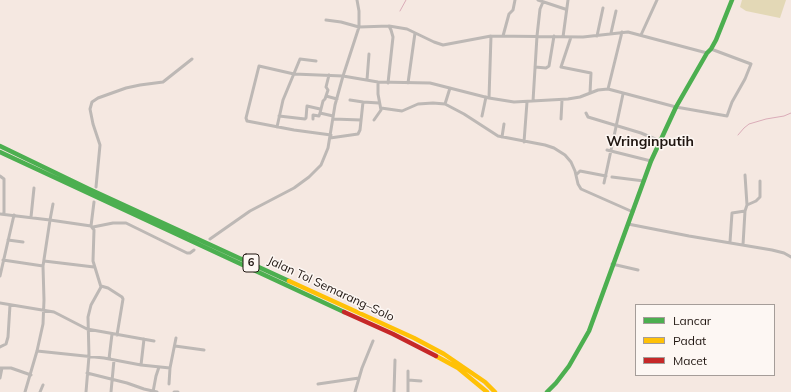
<!DOCTYPE html>
<meta charset="utf-8">
<style>
body{margin:0}
#map{position:relative;width:791px;height:392px;overflow:hidden;background:#f5e8e1;font-family:Mulish,sans-serif}
canvas{display:block}
.legend{position:absolute;left:635px;top:304px;width:140px;height:72px;box-sizing:border-box;background:#fdf7f3;border:1px solid #a59d99;margin:0;padding:5px 7px;list-style:none;font-size:12px;color:#201611}
.legend li{display:flex;align-items:center;gap:8px;height:20px}
.legend b{width:20px;border:1px solid #a59d99}
</style>
<div id="map">
<canvas width="791" height="392"></canvas>
<ul class="legend">
<li><b style="height:5px;background:#4caf50"></b>Lancar</li>
<li><b style="height:5px;background:#ffc107"></b>Padat</li>
<li><b style="height:5px;background:#c62828"></b>Macet</li>
</ul>
</div>
<script>
const g = document.querySelector('canvas').getContext('2d');
g.lineJoin = 'round';
function fill(path, color) {
  g.fillStyle = color;
  g.fill(path, 'evenodd');
}
function poly(rows) {
  const path = new Path2D();
  for (const r of rows) {
    path.moveTo(r[0], r[1]);
    for (let i = 2; i < r.length; i += 2) path.lineTo(r[i], r[i + 1]);
  }
  return path;
}
function strokePath(path, color, width, dash) {
  g.strokeStyle = color;
  g.lineWidth = width;
  g.lineCap = dash ? 'butt' : 'round';
  g.setLineDash(dash || []);
  g.stroke(path);
}
function write(font, color, halo, rows, align = 'center') {
  g.font = font + ' Mulish,sans-serif';
  g.lineWidth = 3;
  g.setLineDash([]);
  g.textBaseline = 'middle';
  g.strokeStyle = halo;
  g.fillStyle = color;
  for (const [text, x, y, turn = 0] of rows) {
    g.save();
    g.translate(x, y);
    g.rotate((+turn || 0) * Math.PI / 180);
    g.textAlign = isNaN(turn) ? turn : align;
    if (halo) g.strokeText(text, 0, 0);
    g.fillText(text, 0, 0);
    g.restore();
  }
}
const green = poly([
 [742,0,786,0,780,18,746,11,740,7]
]);
const stream = poly([
 [400,11,406,0],
 [738,135,744,128,749,124,766,119,784,116,791,113]
]);
const street = poly([
 [538,0,565,9],
 [326,20,341,22,359,27,389,26,391,30,393,37,388,83],
 [389,26,407,29,434,42,443,45,491,36,583,37,628,32,707,53],
 [611,33,616,11],
 [641,35,657,0],
 [503,36,509,14,513,10,515,0],
 [597,36,603,8],
 [563,37,568,0],
 [571,37,561,67,591,73,590,93],
 [535,67,546,68,549,66,554,36],
 [329,75,326,87,328,90,325,99,323,101,320,113,333,116],
 [367,80,369,54],
 [408,83,415,33],
 [608,89,622,32],
 [326,96,337,99],
 [489,98,491,36],
 [350,100,363,102],
 [533,101,537,36,540,9,543,2],
 [445,104,450,88],
 [381,108,402,111,418,104,433,103,445,104,464,114,498,136,545,145,554,148,565,155,571,162,575,171,578,184,581,189,633,212],
 [586,113,588,117,641,133,660,141],
 [279,116,305,119,306,118,307,106,320,109],
 [482,116,486,97],
 [313,119,313,115,319,116,320,113],
 [333,119,361,120],
 [561,119,562,100],
 [374,120,381,110,378,94,378,82],
 [277,127,283,100,300,59,316,61],
 [331,135,294,130,247,121,246,118,259,66,294,74,343,76,378,82,430,83,489,98,514,102,568,99,580,97,598,90,608,89,676,107,727,116,732,102,745,79,751,64,711,49],
 [502,137,504,124],
 [330,138,358,134,360,130,363,102,379,103],
 [524,142,527,102],
 [607,150,651,161],
 [576,175,580,171,606,176],
 [0,176,4,179,4,214],
 [612,177,644,181],
 [604,183,623,94],
 [96,187,100,145,93,124,90,109,92,102,98,98,126,88,140,85,163,82,192,59],
 [53,204,50,220,91,226,94,230,93,261,101,287,91,305,88,317,89,356,86,392],
 [747,205,756,201,760,197,760,181],
 [0,214,50,220,43,266,44,300,43,324,37,351,25,392],
 [31,217,34,188],
 [628,224,689,236,772,250,784,253,791,257],
 [91,226,94,202],
 [93,227,113,223,126,223,187,253,190,253,194,250],
 [210,239,250,211,294,188,309,177,321,165,328,148,335,105,343,76,359,27,359,11,357,0],
 [8,240,23,242],
 [730,242,732,213,745,211],
 [743,245,745,211,747,205,745,175],
 [3,260,43,266],
 [44,261,94,267],
 [612,264,638,270],
 [0,276,14,215],
 [101,286,108,288,122,297,123,299,117,335],
 [0,303,54,312,87,329,154,341],
 [175,346,204,350],
 [0,347,6,344,8,337,10,305],
 [37,351,104,358,141,365,170,368,176,338],
 [109,359,112,334],
 [141,365,144,339],
 [0,368,11,368,31,375],
 [87,373,127,383,144,389,157,392],
 [0,378,2,368],
 [408,380,421,381],
 [169,384,170,368],
 [318,384,359,378],
 [40,392,43,385],
 [111,392,114,360],
 [153,392,156,376,159,367],
 [174,392,178,392],
 [355,392,362,368,373,341],
 [394,392,395,360],
 [408,392,408,371]
]);
const fast = poly([
 [0,146,89,189,289,281],
 [0,152,344,312],
 [547,392,556,383,569,366,589,331,651,161,676,107,707,53,711,49,716,40,732,0]
]);
const slow = poly([
 [289,281,414,338,444,354,485,382,495,392],
 [436,356,458,368,487,392]
]);
const jam = poly([
 [344,312,393,334,436,356]
]);
const shields = [
 [251,263,16]
];
const shieldNames = [
 ["6",251,263]
];
const streetNames = [
 ["Jalan Tol Semarang–Solo",331,289,25]
];
const quarterNames = [
 ["Wringinputih",650,142]
];
fill(green, '#e3d8b6');
strokePath(stream, '#daacb8', 1);
strokePath(street, '#bdb8b5', 3);
strokePath(fast, '#4caf50', 4.5);
strokePath(slow, '#ffc107', 4.5);
strokePath(jam, '#c62828', 4.5);
for (const [x, y, w] of shields) {
  const box = new Path2D();
  box.roundRect(x - w / 2, y - 9, w, 18, 3);
  g.fillStyle = '#fdf7f3';
  g.fill(box);
  strokePath(box, '#201611', 1);
}
write('bold 11px', '#201611', null, shieldNames);
write('12px', '#201611', '#fdf7f3', streetNames);
write('bold 14px', '#201611', '#fdf7f3', quarterNames);
</script>
